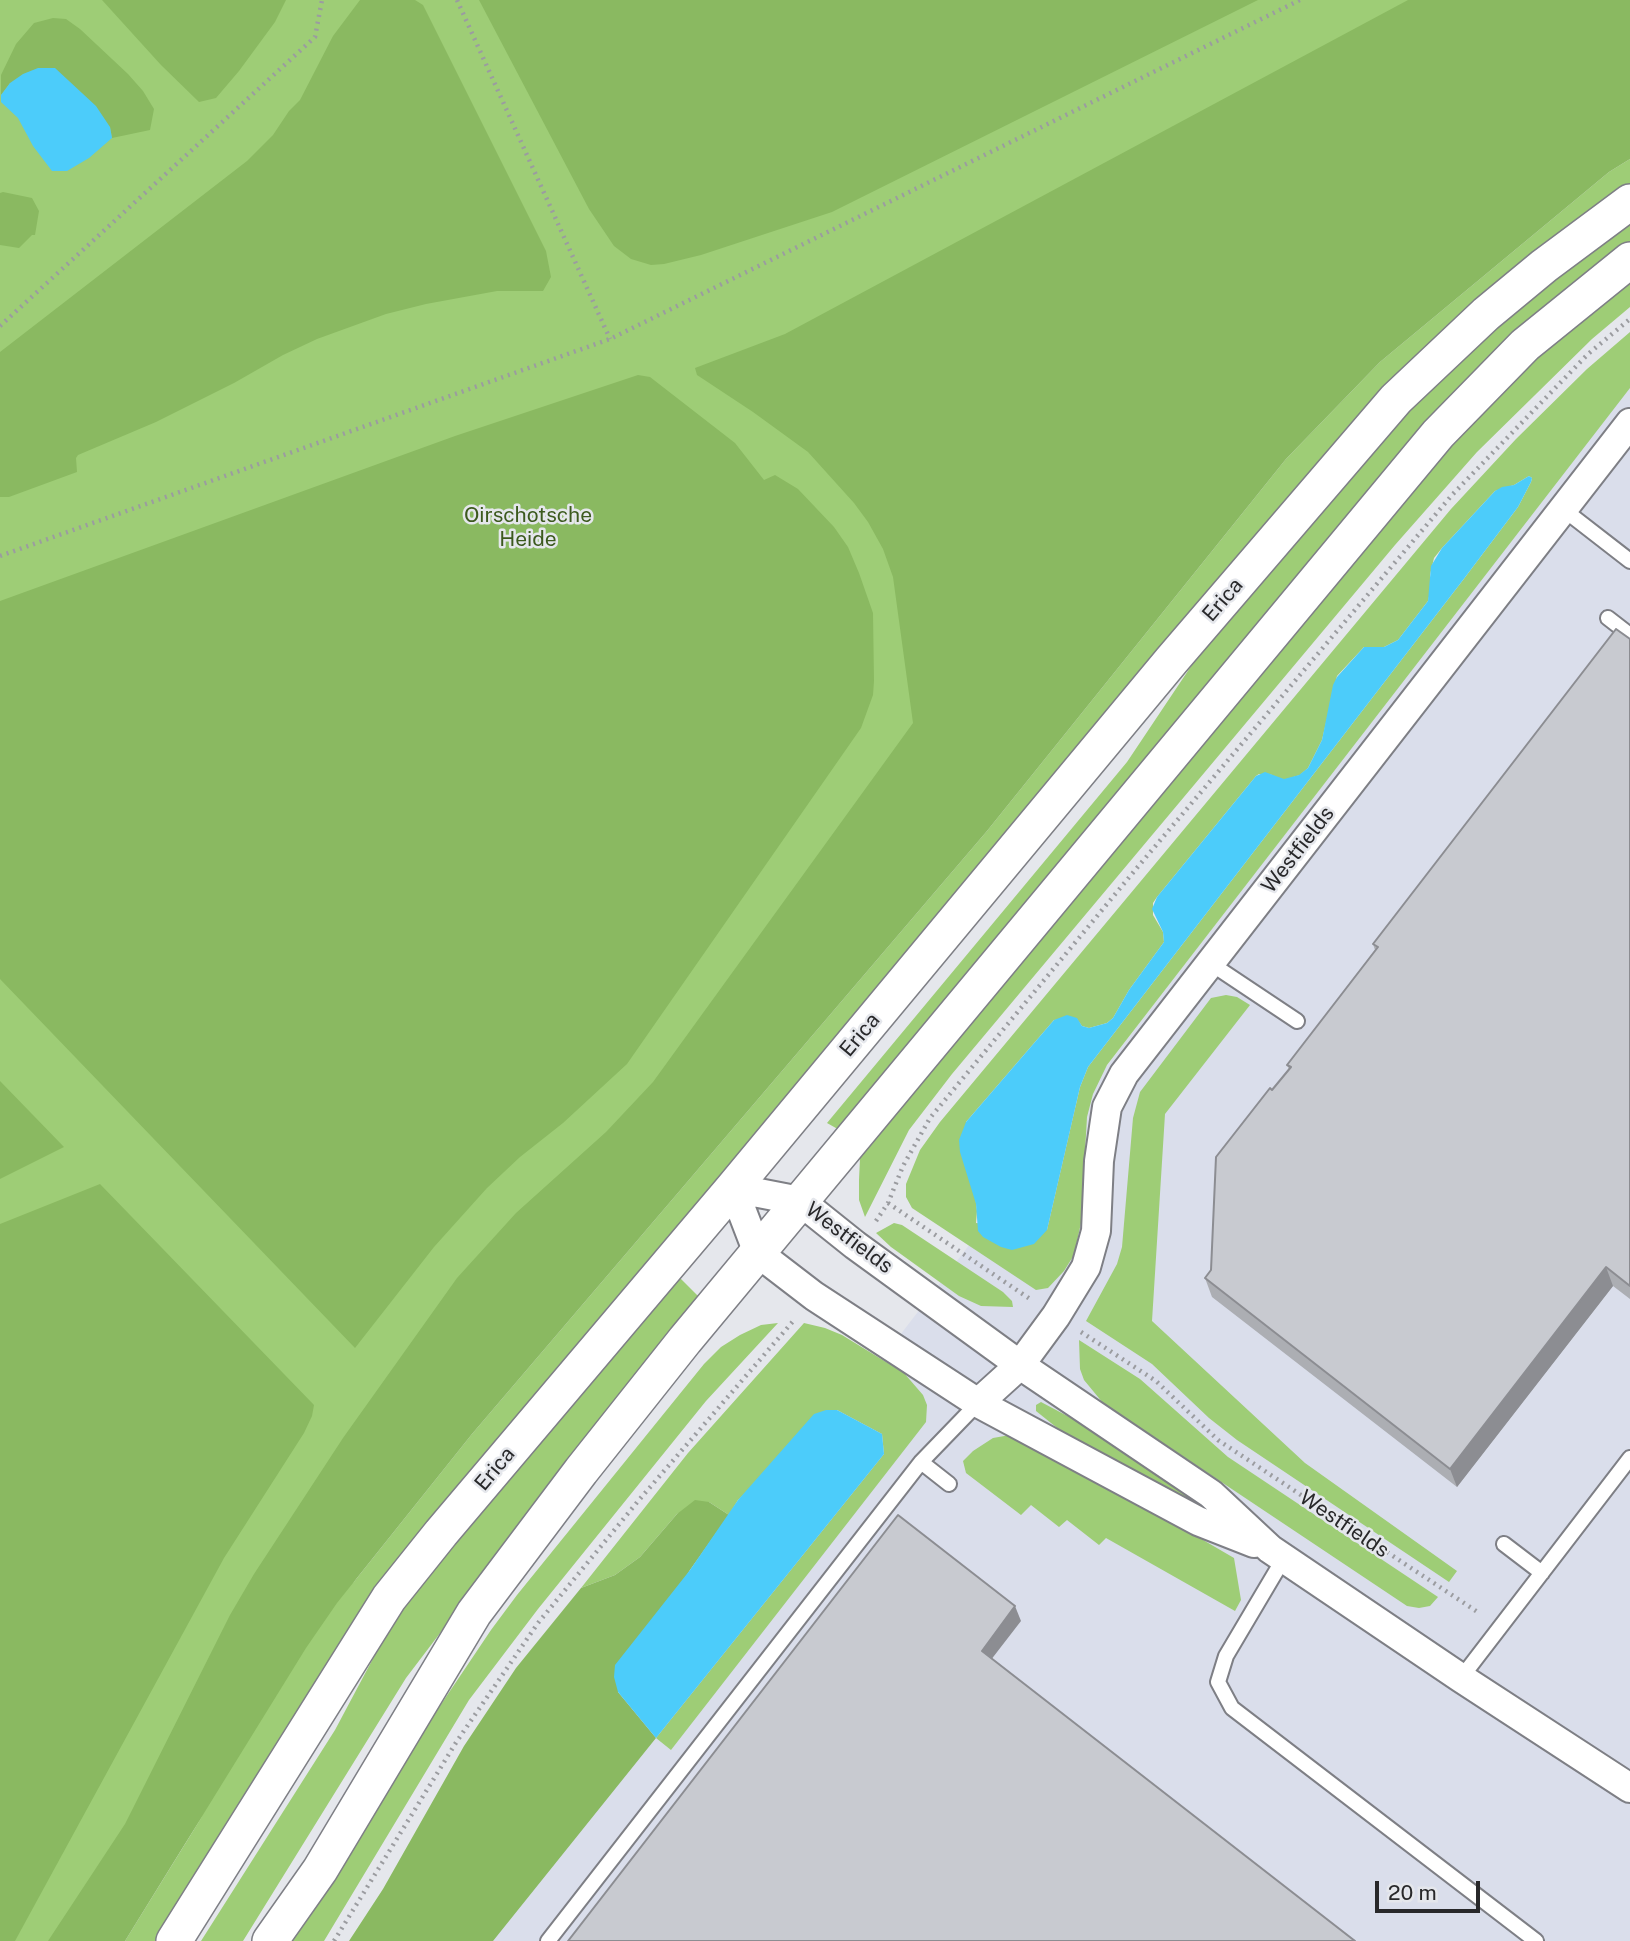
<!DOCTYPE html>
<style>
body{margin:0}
#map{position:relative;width:1630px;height:1941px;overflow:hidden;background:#e5e7ec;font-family:"Public Sans",sans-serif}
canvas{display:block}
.scale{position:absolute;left:1375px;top:1881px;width:105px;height:32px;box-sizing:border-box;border:4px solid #28282a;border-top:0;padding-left:9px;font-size:21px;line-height:24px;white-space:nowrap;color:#28282a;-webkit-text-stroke:5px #e5e7ec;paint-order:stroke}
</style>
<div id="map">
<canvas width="1630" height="1941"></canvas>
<div class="scale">20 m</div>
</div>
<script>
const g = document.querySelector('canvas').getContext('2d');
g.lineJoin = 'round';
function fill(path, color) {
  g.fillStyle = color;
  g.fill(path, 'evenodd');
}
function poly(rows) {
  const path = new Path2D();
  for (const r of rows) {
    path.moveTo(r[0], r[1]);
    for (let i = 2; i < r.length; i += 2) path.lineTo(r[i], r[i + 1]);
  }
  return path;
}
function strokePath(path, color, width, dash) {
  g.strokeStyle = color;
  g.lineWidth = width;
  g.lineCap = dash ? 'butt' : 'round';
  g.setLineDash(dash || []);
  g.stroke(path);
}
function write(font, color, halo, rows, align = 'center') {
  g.font = font + ' "Public Sans",sans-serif';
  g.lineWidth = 5;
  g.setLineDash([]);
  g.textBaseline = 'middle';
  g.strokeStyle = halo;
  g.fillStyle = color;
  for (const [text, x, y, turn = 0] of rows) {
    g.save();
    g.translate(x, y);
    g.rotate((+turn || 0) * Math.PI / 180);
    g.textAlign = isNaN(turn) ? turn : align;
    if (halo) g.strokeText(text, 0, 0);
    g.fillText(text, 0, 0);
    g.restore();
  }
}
const built = poly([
 [1630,384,1630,1941,435,1941]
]);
const green = poly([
 [0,0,1630,0,1547,204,1308,417,405,1501,353,1583,472,1434,987,831,1286,459,1380,362,1609,172,1630,159,1630,188,1565,234,971,891,219,1840,155,1941,125,1941,203,1815,122,1941,0,1941],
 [1630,215,1630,244,1601,267,843,1132,827,1123,1127,762,1226,614,1432,380],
 [1630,272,1630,307,1592,339,1477,452,1395,545,952,1074,909,1130,865,1217,859,1200,859,1180,860,1158,866,1144,1484,404],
 [1630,332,1630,388,1107,1065,1093,1094,1087,1117,1081,1223,1074,1255,1064,1271,1048,1288,1036,1290,912,1208,906,1197,906,1184,920,1150,940,1122,1451,509,1516,439,1587,369],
 [1529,476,1532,478,1531,482,1518,507,1463,580,1088,1067,1080,1087,1047,1230,976,1223,977,1211,966,1122,1054,1020,1076,1018,1082,1026,1089,1028,1107,1023,1113,1018,1129,990,1164,942,1163,932,1153,915,1153,903,1157,897,1256,776,1259,774,1270,774,1277,778,1284,780,1300,775,1308,768,1322,740,1337,676,1364,647,1384,647,1398,640,1428,601,1431,588,1430,575,1434,558,1442,548,1495,491,1514,485],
 [1226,995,1237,997,1250,1005,1165,1114,1152,1321,1305,1463,1457,1571,1449,1582,1237,1440,1209,1418,1152,1364,1086,1321,1117,1264,1122,1247,1133,1118,1140,1092,1211,998],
 [894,1223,902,1225,1003,1292,1012,1301,1013,1307,981,1306,959,1296,891,1247,876,1233],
 [680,1278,703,1301,472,1591,406,1678,243,1941,201,1941,335,1730,410,1589,657,1295],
 [778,1323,706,1401,538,1609,469,1700,324,1941,290,1941,376,1801,491,1630,517,1595,704,1364,721,1347,740,1335,761,1325],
 [804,1323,825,1328,842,1335,904,1373,923,1395,927,1405,926,1422,671,1750,656,1738,884,1454,882,1434,837,1410,738,1500,729,1515,709,1502,677,1514,640,1557,615,1575,581,1588,688,1453],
 [1079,1340,1140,1379,1228,1457,1438,1597,1430,1606,1419,1608,1407,1606,1103,1403,1084,1380,1080,1369],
 [1041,1402,1158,1464,1209,1502,1209,1512,1066,1435,1036,1411,1036,1405],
 [1010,1435,1033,1441,1234,1558,1241,1600,1235,1611,1106,1538,1099,1545,1067,1520,1059,1527,1031,1505,1021,1515,966,1473,963,1461,973,1451,993,1438]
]);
const forest = poly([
 [102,0,286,0,275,22,239,71,216,98,199,102,161,65],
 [360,0,415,0,423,5,546,251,551,277,543,291,497,291,426,304,386,314,317,339,283,355,234,383,156,422,78,455,76,458,77,472,9,497,0,497,0,352,247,161,273,135,289,111,300,100,333,36],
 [479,0,1258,0,832,212,701,255,664,264,651,265,631,259,614,246,589,209],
 [1408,0,1630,0,1630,159,1609,172,1380,362,1286,459,987,831,472,1434,337,1603,306,1648,125,1941,48,1941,125,1824,230,1615,254,1574,343,1438,457,1278,516,1213,606,1132,653,1082,913,723,893,577,883,549,868,522,854,503,808,452,753,412,697,375,695,368,785,334],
 [53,18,66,19,80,29,128,74,143,91,154,109,150,130,112,138,110,127,10,83,1,95,1,75,16,44,34,23],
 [3,192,32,198,39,211,35,235,32,235,19,248,0,245,0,193],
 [638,375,650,377,735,443,764,480,775,475,798,489,834,527,848,547,859,573,873,613,874,681,873,695,861,728,627,1064,563,1123,520,1157,487,1188,434,1247,355,1348,0,979,0,601,455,436],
 [0,1081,64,1147,0,1179],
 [100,1184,314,1405,312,1416,304,1433,224,1558,15,1941,0,1941,0,1224],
 [695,1500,709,1502,729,1515,690,1570,618,1692,656,1738,493,1941,349,1941,383,1889,464,1746,516,1668,581,1588,615,1575,640,1557,677,1514]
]);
const water = poly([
 [38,68,55,68,96,106,110,127,112,138,89,158,67,171,52,171,33,146,18,118,1,102,1,95,10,83,23,74],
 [1529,476,1532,478,1531,482,1518,507,1463,580,1088,1067,1080,1087,1047,1230,1034,1244,1012,1250,1001,1247,983,1237,978,1231,976,1204,960,1152,959,1140,966,1122,1054,1020,1067,1015,1077,1018,1082,1026,1089,1028,1107,1023,1113,1018,1129,990,1164,942,1163,932,1152,909,1157,897,1256,776,1265,772,1284,779,1299,775,1308,768,1322,740,1333,685,1337,677,1364,647,1384,647,1398,640,1428,601,1431,566,1442,548,1495,491,1502,487,1514,485],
 [826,1410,837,1410,882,1434,884,1454,656,1738,618,1692,614,1677,615,1665,690,1570,738,1500,814,1414]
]);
const path = poly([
 [457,0,610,339],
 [0,326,315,37,322,0],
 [0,556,610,339,1300,0],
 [888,1203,1030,1299],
 [876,1221,888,1203,903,1166,930,1118,1136,869,1452,495,1588,354,1630,319],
 [1081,1332,1156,1381,1218,1440,1479,1613],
 [334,1941,457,1741,538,1623,639,1500,795,1319]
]);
const service = poly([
 [1563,509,1630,561],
 [1608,618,1630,635],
 [1210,963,1297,1021],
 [921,1462,949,1484],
 [1504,1544,1542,1573],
 [1284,1558,1226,1656,1218,1682,1232,1708,1536,1941],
 [1461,1678,1630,1458],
 [548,1941,921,1462,978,1403]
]);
const minor = poly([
 [733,1188,800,1201,855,1245,1020,1365,1211,1494,1270,1549,1461,1678,1630,1788],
 [733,1188,758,1253,814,1296,978,1403,1198,1521,1254,1543],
 [978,1403,1020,1365,1056,1316,1086,1267,1096,1231,1099,1161,1107,1107,1124,1074,1630,423]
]);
const tertiary = poly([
 [174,1941,389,1598,441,1533,733,1188,1171,661,1396,399,1486,314,1544,266,1630,202],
 [270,1941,320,1870,474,1613,581,1471,685,1340,1438,434,1525,345,1630,260]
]);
const wall = poly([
 [1630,639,1630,1299,1613,1286,1457,1487,1212,1297,1205,1278,1211,1270,1289,1069,1287,1065,1375,950,1373,944]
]);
const shadedWall = poly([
 [1606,1267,1613,1286,1457,1487,1450,1469],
 [1015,1606,1021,1621,987,1665,982,1651]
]);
const building = poly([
 [1616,629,1630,639,1630,1286,1606,1267,1450,1469,1205,1278,1211,1270,1216,1157,1270,1088,1272,1090,1291,1067,1287,1065,1378,947,1373,944,1616,629],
 [898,1515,1015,1606,982,1651,1355,1941,568,1941,898,1515]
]);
const parkNames = [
 ["Oirschotsche",528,516],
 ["Heide",528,540]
];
const streetNames = [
 ["Erica",1223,600,-49],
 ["Westfields",1298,850,-52],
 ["Erica",860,1035,-50],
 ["Westfields",849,1238,37],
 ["Erica",495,1469,-50],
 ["Westfields",1344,1524,34]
];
fill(built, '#dadeeb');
fill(green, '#9ecd76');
fill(forest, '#8ab961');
fill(water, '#4cccfa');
strokePath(service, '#7e7f85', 18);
strokePath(minor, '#7e7f85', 32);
strokePath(tertiary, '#7e7f85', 38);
strokePath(path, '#9b9ca0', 4.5, [2, 5]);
strokePath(service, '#fff', 14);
strokePath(minor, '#fff', 28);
strokePath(tertiary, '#fff', 35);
fill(wall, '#acaeb3');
fill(shadedWall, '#8c8d92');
fill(building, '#c8cad0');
strokePath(building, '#8c8d92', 2);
write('21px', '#3c5a1e', '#e5e7ec', parkNames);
write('21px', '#28282a', '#e5e7ec', streetNames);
</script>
